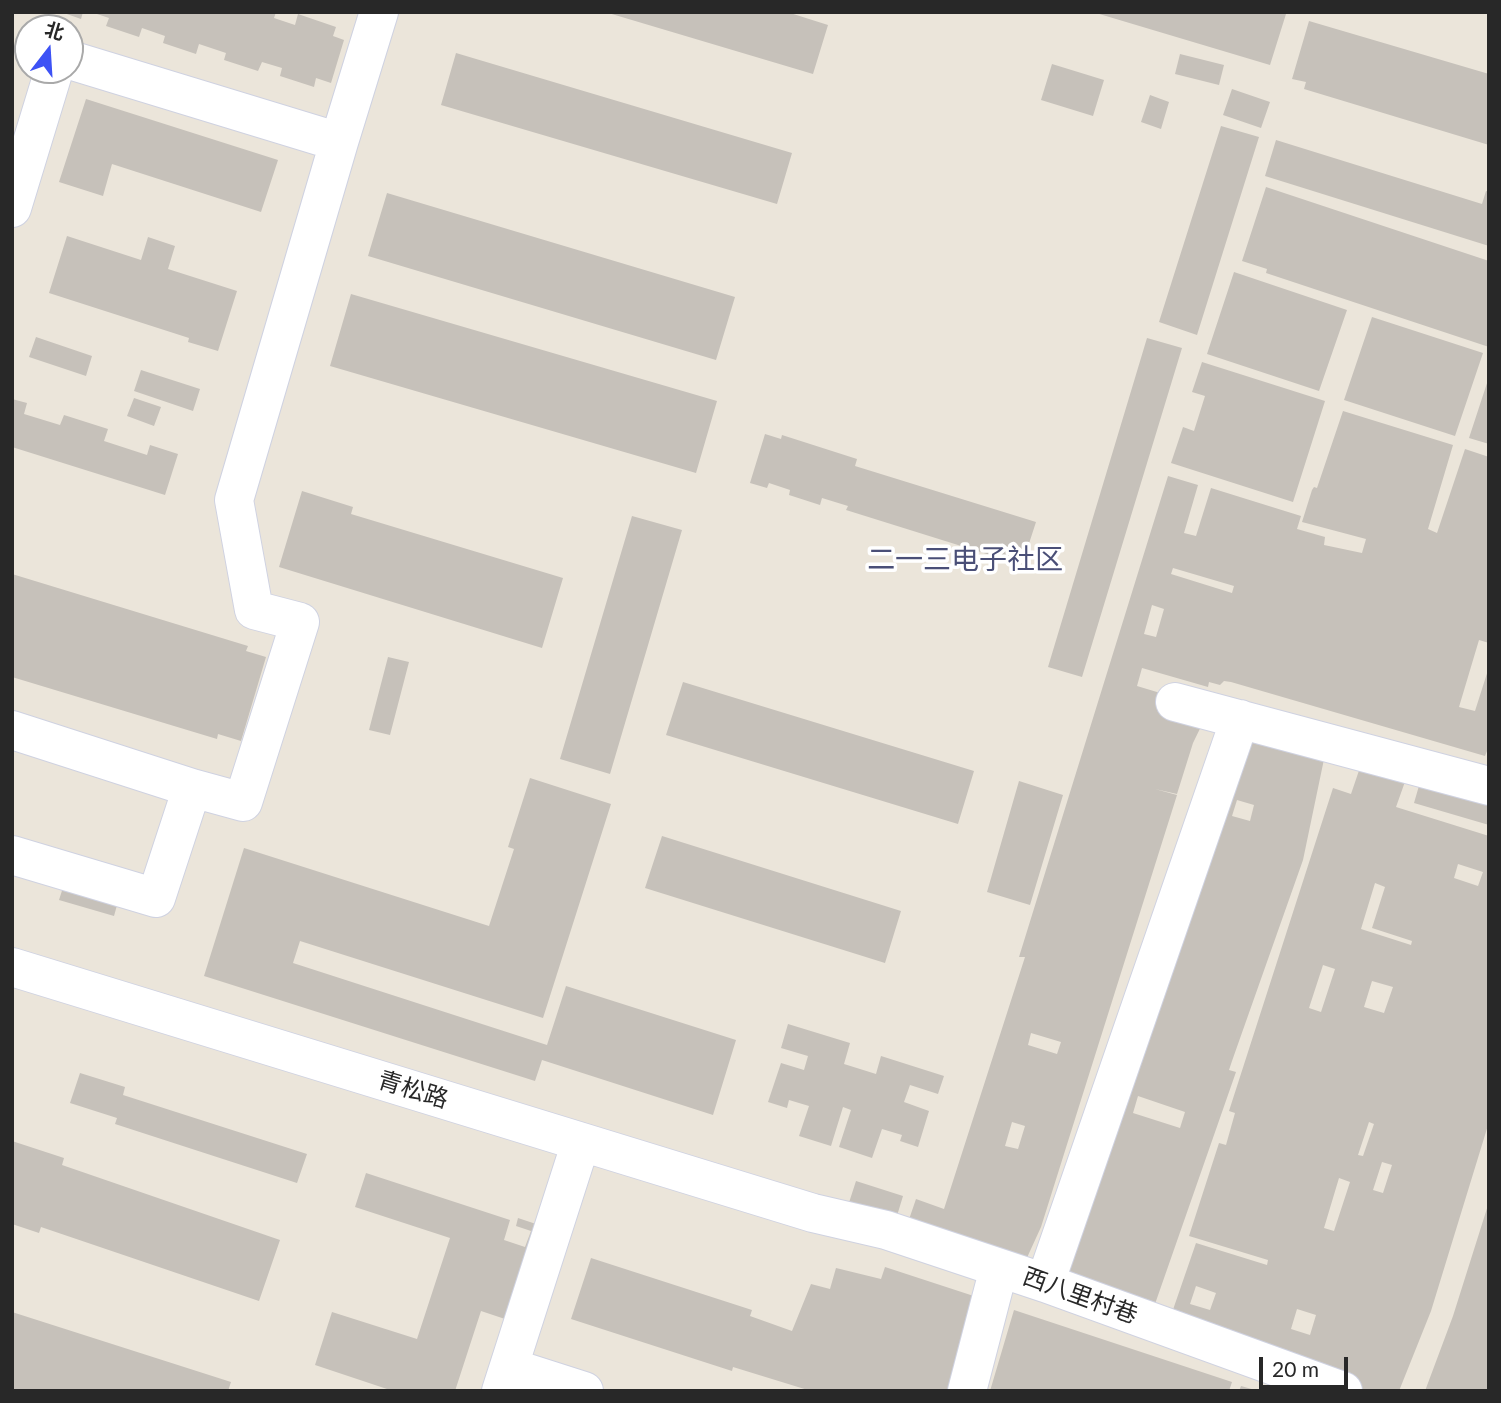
<!DOCTYPE html>
<meta charset="utf-8">
<style>
body{margin:0}
#map{position:relative;width:1501px;height:1403px;overflow:hidden;background:#ebe5da;font-family:Lato,"Noto Sans SC",sans-serif}
canvas{display:block}
.frame{position:absolute;inset:0;border:14px solid #282828;pointer-events:none}
.north{position:absolute;left:14px;top:14px;width:70px;height:70px;box-sizing:border-box;background:#fff;border:2px solid #a9a9a9;border-radius:50%;rotate:17deg;font-size:19px;font-weight:700;line-height:28px;text-align:center;color:#282828}
.north::after{content:'';display:block;margin:auto;width:24px;height:32px;background:#3d52f5;clip-path:polygon(50% 0,100% 100%,50% 72%,0 100%)}
.scale{position:absolute;left:1259px;top:1357px;width:89px;height:32px;box-sizing:border-box;border:4px solid #282828;border-top:0;padding-left:9px;font-size:21px;line-height:24px;white-space:nowrap;color:#282828;-webkit-text-stroke:5px #fff;paint-order:stroke}
</style>
<div id="map">
<canvas width="1501" height="1403"></canvas>
<div class="frame"></div>
<div class="north">北</div>
<div class="scale">20 m</div>
</div>
<script>
const g = document.querySelector('canvas').getContext('2d');
g.lineJoin = 'round';
function fill(path, color) {
  g.fillStyle = color;
  g.fill(path, 'evenodd');
}
function poly(rows) {
  const path = new Path2D();
  for (const r of rows) {
    path.moveTo(r[0], r[1]);
    for (let i = 2; i < r.length; i += 2) path.lineTo(r[i], r[i + 1]);
  }
  return path;
}
function strokePath(path, color, width, dash) {
  g.strokeStyle = color;
  g.lineWidth = width;
  g.lineCap = dash ? 'butt' : 'round';
  g.setLineDash(dash || []);
  g.stroke(path);
}
function write(font, color, halo, rows, align = 'center') {
  g.font = font + ' Lato,"Noto Sans SC",sans-serif';
  g.lineWidth = 7;
  g.setLineDash([]);
  g.textBaseline = 'middle';
  g.strokeStyle = halo;
  g.fillStyle = color;
  for (const [text, x, y, turn = 0] of rows) {
    g.save();
    g.translate(x, y);
    g.rotate((+turn || 0) * Math.PI / 180);
    g.textAlign = isNaN(turn) ? turn : align;
    if (halo) g.strokeText(text, 0, 0);
    g.fillText(text, 0, 0);
    g.restore();
  }
}
const building = poly([
 [61,12,83,12,81,19],
 [91,12,276,12,274,18,295,25,298,14,336,27,333,36,344,40,331,83,316,78,314,87,280,76,282,68,262,62,258,71,224,60,226,53,199,44,196,54,163,43,165,36,142,28,139,37,106,26,109,18],
 [605,12,787,12,828,25,813,74],
 [1280,12,1286,14,1270,65,1096,13],
 [1309,21,1489,74,1489,145,1304,89,1306,82,1292,79],
 [456,53,792,153,777,204,441,105],
 [1180,54,1224,65,1219,85,1175,74],
 [1052,64,1104,80,1093,116,1041,100],
 [1232,89,1270,102,1261,128,1223,115],
 [1150,95,1169,102,1161,129,1141,122],
 [86,99,278,160,261,212,112,164,103,196,59,182],
 [1221,126,1259,137,1197,335,1159,322],
 [1276,140,1482,204,1486,191,1489,192,1489,246,1265,176],
 [1266,187,1489,261,1489,347,1266,273,1267,269,1242,261],
 [387,193,735,297,716,360,368,256],
 [67,236,141,260,148,237,175,246,168,269,237,291,218,351,188,342,189,338,49,293],
 [1234,272,1347,310,1319,391,1207,354],
 [351,294,717,401,696,473,330,366],
 [1372,317,1483,353,1455,436,1344,400],
 [36,337,92,356,86,376,29,357],
 [1147,338,1182,348,1082,677,1048,667],
 [1202,362,1325,401,1293,502,1171,463,1183,427,1194,431,1205,396,1192,392],
 [141,370,200,389,193,411,134,391],
 [1488,380,1489,380,1489,444,1469,438],
 [134,398,161,407,154,426,127,416],
 [12,399,27,403,24,414,60,425,64,415,108,429,104,441,147,455,150,445,178,454,165,495,12,447],
 [1343,411,1453,445,1428,529,1437,533,1465,449,1489,457,1489,643,1479,640,1459,707,1475,711,1489,667,1489,746,1485,756,1231,682,1224,681,1220,685,1209,682,1208,687,1142,668,1137,686,1210,708,1193,743,1177,794,1155,789,1177,795,1041,1227,1020,1273,903,1237,916,1199,944,1209,1025,957,1019,957,1168,476,1198,485,1184,533,1196,536,1211,488,1301,516,1297,529,1325,537,1324,545,1362,553,1366,539,1302,522,1312,490,1314,487,1317,488],
 [1173,568,1234,586,1232,593,1171,574],
 [1152,605,1164,609,1156,637,1144,634],
 [1031,1033,1061,1042,1057,1054,1028,1045],
 [1012,1122,1025,1126,1018,1149,1005,1146],
 [765,434,781,439,782,435,857,459,855,466,1036,522,1022,565,846,510,848,506,822,498,820,505,789,495,790,490,769,483,767,488,750,483],
 [302,491,353,507,351,514,563,578,542,648,279,567],
 [632,516,682,530,610,774,560,759],
 [12,574,248,646,246,651,266,657,241,741,218,734,217,739,12,677],
 [388,657,409,662,390,735,369,730],
 [683,682,974,771,958,824,666,735],
 [1235,711,1328,740,1303,860,1232,1061,1229,1070,1236,1072,1148,1324,1051,1292],
 [1237,800,1254,805,1250,821,1232,816],
 [1138,1096,1185,1112,1180,1128,1133,1113],
 [1367,747,1412,762,1396,807,1489,836,1489,1122,1431,1311,1399,1391,1356,1391,1166,1330,1196,1243,1267,1265,1268,1260,1189,1236,1219,1143,1226,1145,1235,1113,1229,1111,1333,788,1351,794],
 [1458,864,1483,872,1478,886,1454,878],
 [1375,883,1385,887,1372,928,1412,941,1411,945,1361,929],
 [1323,965,1335,969,1321,1012,1309,1008],
 [1372,981,1393,987,1384,1013,1364,1007],
 [1369,1122,1374,1124,1363,1156,1358,1155],
 [1382,1162,1392,1165,1383,1193,1373,1190],
 [1339,1178,1350,1182,1334,1231,1324,1228],
 [1196,1286,1216,1293,1210,1310,1190,1304],
 [1297,1309,1316,1315,1310,1335,1291,1329],
 [1425,765,1489,784,1489,825,1414,803],
 [530,778,611,804,543,1018,300,941,293,963,547,1045,566,986,736,1040,713,1115,542,1060,535,1081,204,976,244,848,489,926,514,849,508,847],
 [1019,781,1063,795,1030,905,987,892],
 [662,836,901,911,885,963,645,888],
 [67,875,121,891,114,916,59,900],
 [788,1024,850,1043,844,1064,876,1074,881,1056,944,1076,938,1094,910,1085,904,1102,929,1111,918,1147,900,1141,902,1135,882,1129,872,1158,839,1147,851,1110,843,1107,831,1146,799,1136,809,1106,789,1100,787,1108,768,1102,781,1063,804,1070,808,1056,781,1048],
 [80,1073,125,1087,123,1095,307,1154,297,1183,115,1124,117,1118,70,1103],
 [12,1141,64,1158,62,1165,280,1240,259,1301,41,1227,39,1233,12,1224],
 [366,1173,510,1220,504,1240,525,1247,531,1231,516,1226,518,1218,548,1228,517,1323,481,1311,455,1391,393,1391,315,1365,332,1312,417,1339,450,1238,355,1207],
 [856,1181,903,1196,896,1219,844,1218],
 [1489,1202,1489,1391,1425,1391,1453,1316],
 [591,1258,752,1310,750,1316,792,1331,811,1284,830,1289,836,1268,881,1279,885,1267,989,1301,964,1391,811,1391,733,1367,732,1371,571,1319],
 [1014,1310,1232,1382,1229,1391,990,1391],
 [12,1312,231,1382,228,1391,12,1391],
 [1241,1386,1255,1390,1255,1391,1239,1391]
]);
const minor = poly([
 [339,142,379,12],
 [12,208,54,70],
 [1175,702,1489,786],
 [12,730,192,788,243,802,300,622,254,610,234,500,339,142,70,60],
 [12,855,156,898,192,788],
 [12,967,813,1213,886,1230,1045,1283,1343,1391],
 [1045,1283,1240,719],
 [509,1367,584,1391],
 [501,1391,581,1142],
 [967,1391,999,1268]
]);
const streetNames = [
 ["青松路",413,1090,17],
 ["西八里村巷",1080,1296,20]
];
const quarterNames = [
 ["二一三电子社区",965,560]
];
fill(building, '#c6c1ba');
strokePath(minor, '#cfd2e1', 40);
strokePath(minor, '#fff', 38);
write('24px', '#282828', '#fff', streetNames);
write('28px', '#4a4f77', '#fff', quarterNames);
</script>
